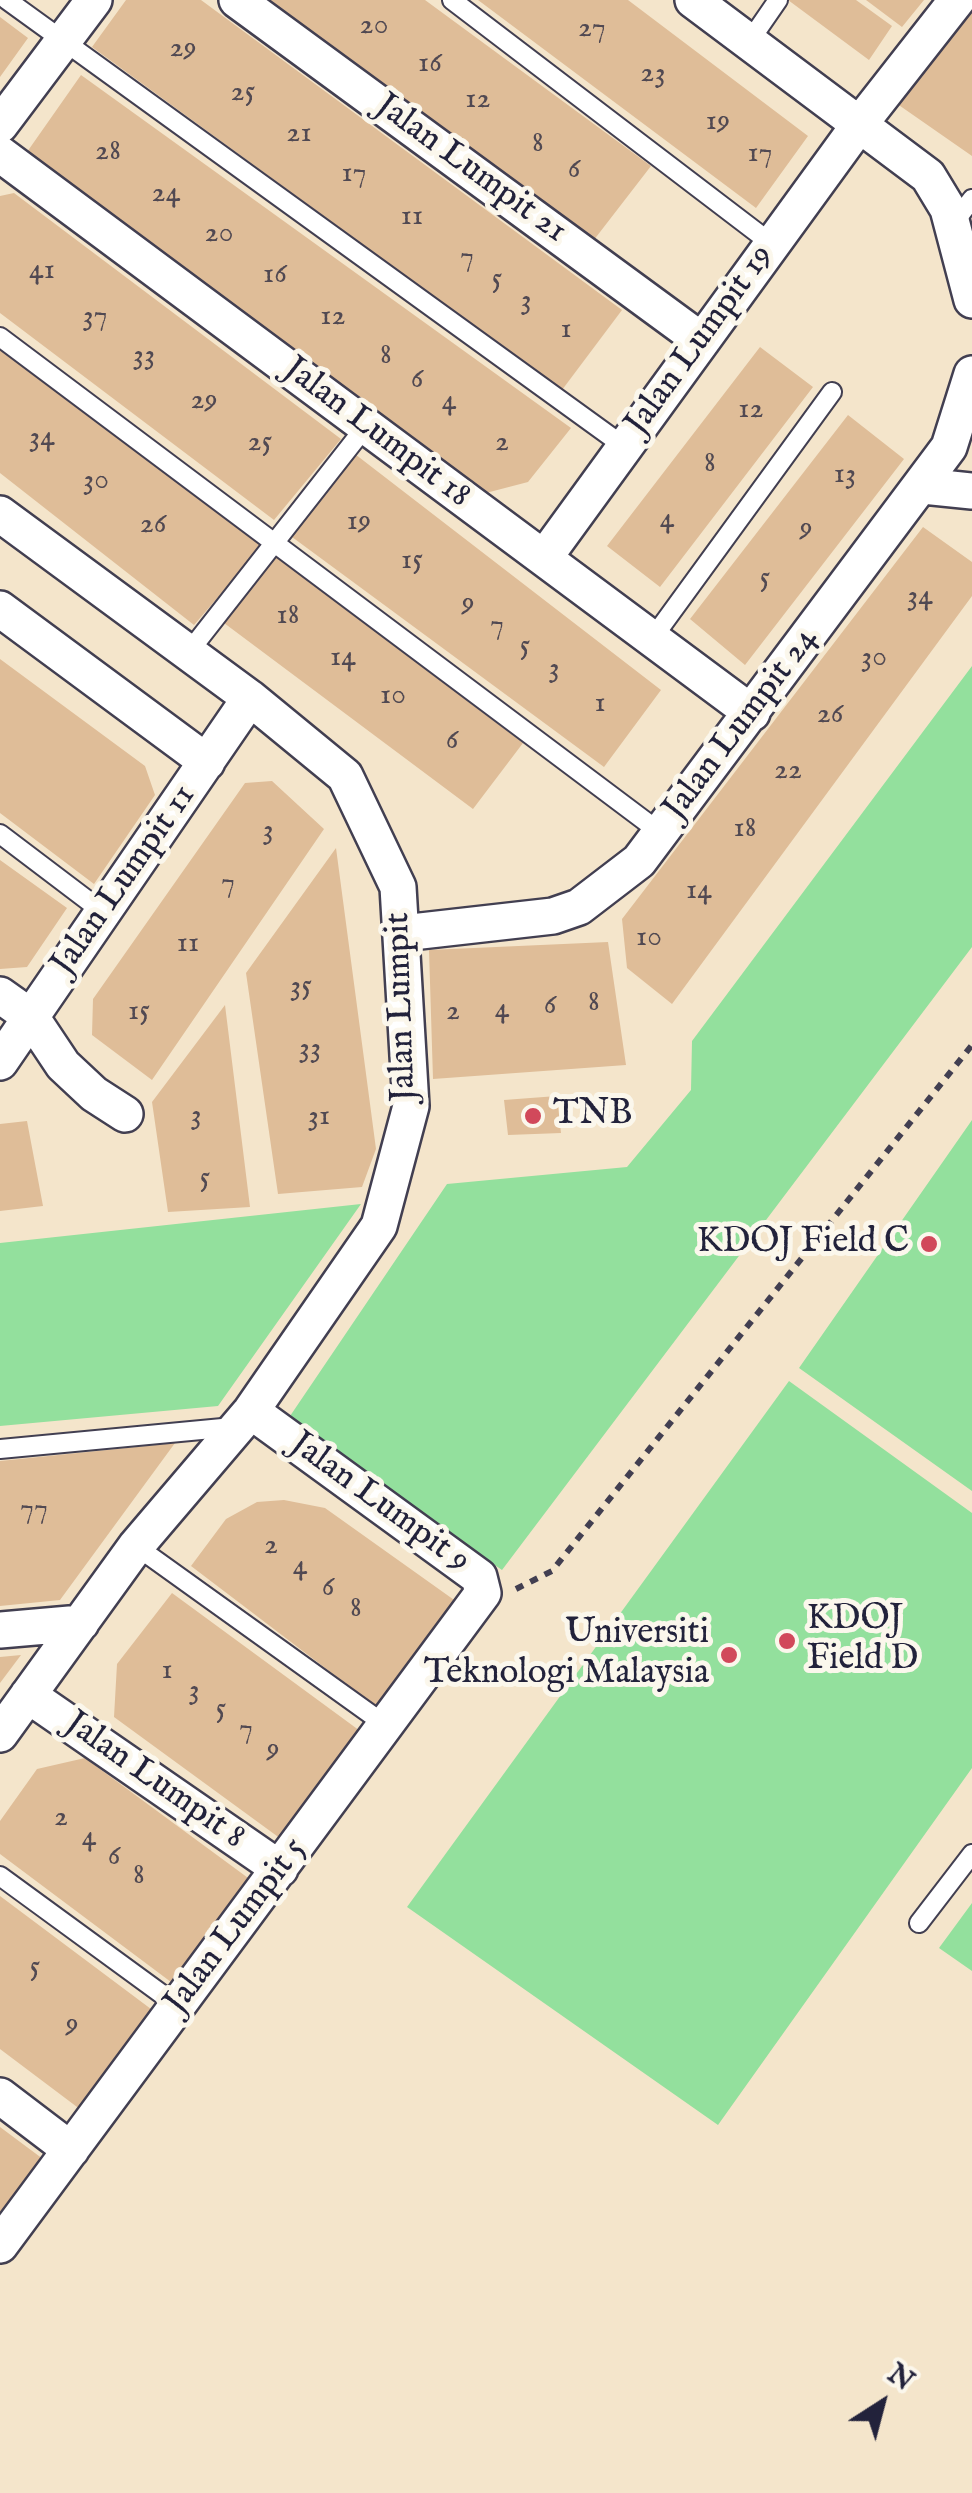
<!DOCTYPE html>
<style>
body{margin:0}
#map{position:relative;width:972px;height:2493px;overflow:hidden;background:#f4e5cb;font-family:"IM FELL English",serif}
canvas{display:block}
.north{position:absolute;left:832px;top:2353px;width:100px;height:100px;-webkit-text-stroke:8px #fbf7ec;paint-order:stroke;rotate:36deg;font-size:28px;font-weight:700;line-height:40px;text-align:center;color:#22223b}
.north::after{content:'';display:block;margin:auto;width:35px;height:45px;background:#22223b;clip-path:polygon(50% 0,100% 100%,50% 72%,0 100%)}
</style>
<div id="map">
<canvas width="972" height="2493"></canvas>
<div class="north">N</div>
</div>
<script>
const g = document.querySelector('canvas').getContext('2d');
g.lineJoin = 'round';
function fill(path, color) {
  g.fillStyle = color;
  g.fill(path, 'evenodd');
}
function poly(rows) {
  const path = new Path2D();
  for (const r of rows) {
    path.moveTo(r[0], r[1]);
    for (let i = 2; i < r.length; i += 2) path.lineTo(r[i], r[i + 1]);
  }
  return path;
}
function strokePath(path, color, width, dash) {
  g.strokeStyle = color;
  g.lineWidth = width;
  g.lineCap = dash ? 'butt' : 'round';
  g.setLineDash(dash || []);
  g.stroke(path);
}
function write(font, color, halo, rows, align = 'center') {
  g.font = font + ' "IM FELL English",serif';
  g.lineWidth = 10;
  g.setLineDash([]);
  g.textBaseline = 'middle';
  g.strokeStyle = halo;
  g.fillStyle = color;
  for (const [text, x, y, turn = 0] of rows) {
    g.save();
    g.translate(x, y);
    g.rotate((+turn || 0) * Math.PI / 180);
    g.textAlign = isNaN(turn) ? turn : align;
    if (halo) g.strokeText(text, 0, 0);
    g.fillText(text, 0, 0);
    g.restore();
  }
}
const green = poly([
 [972,666,972,947,502,1570,286,1422,447,1184,627,1167,691,1090,692,1041],
 [972,1120,972,1491,799,1368],
 [361,1204,218,1406,0,1426,0,1243],
 [789,1381,972,1513,972,1768,718,2125,407,1907],
 [972,1903,972,1971,939,1948]
]);
const building = poly([
 [126,0,201,0,622,310,562,390,92,47],
 [264,0,425,0,651,166,590,245],
 [478,0,628,0,808,136,756,208],
 [788,0,856,0,892,26,869,60],
 [866,0,924,0,902,27],
 [972,8,972,156,893,101],
 [0,17,28,38,0,77],
 [81,75,571,428,528,482,482,494,27,152],
 [14,193,341,439,274,520,0,313,0,196],
 [0,345,263,545,194,625,0,473],
 [760,347,813,387,660,587,607,546],
 [848,415,904,459,745,665,690,619],
 [351,451,661,690,604,767,288,534],
 [923,527,972,562,972,596,672,1004,627,968,622,919],
 [271,552,523,743,473,809,220,620],
 [0,659,145,766,155,795,94,884,0,813],
 [272,781,324,829,152,1080,92,1035,93,999,245,783],
 [336,848,376,1149,362,1187,278,1194,246,973],
 [0,860,67,908,27,967,0,969],
 [608,942,626,1065,433,1079,429,950],
 [225,1005,250,1207,168,1212,152,1102],
 [557,1096,561,1133,508,1135,504,1100],
 [27,1121,43,1206,0,1211,0,1124],
 [175,1443,60,1600,0,1606,0,1461],
 [284,1500,325,1508,464,1607,387,1715,191,1566,226,1519,257,1502],
 [172,1593,371,1739,292,1847,114,1717,117,1664],
 [21,1655,0,1683,0,1657],
 [85,1758,259,1886,183,1991,0,1854,0,1821,37,1769],
 [0,1896,163,2018,93,2119,0,2049],
 [0,2127,51,2165,0,2235]
]);
const path = poly([
 [516,1589,552,1571,972,1045]
]);
const service = poly([
 [7,0,625,447],
 [452,0,772,244],
 [749,42,778,0],
 [953,224,972,199],
 [0,337,661,833],
 [652,639,832,392],
 [188,653,366,426],
 [0,834,103,912],
 [0,1449,233,1427],
 [136,1546,387,1726],
 [0,1876,178,2006],
 [919,1923,972,1854]
]);
const minor = poly([
 [237,0,702,341],
 [693,0,928,176,948,209,972,300],
 [0,125,94,0],
 [0,154,752,713],
 [923,486,972,491],
 [0,514,250,698,345,776,398,887,411,1106,379,1226,251,1411,136,1546,0,1734],
 [544,558,859,125,957,0],
 [0,609,207,762],
 [403,933,553,916,579,907,639,861,949,447,972,374],
 [0,995,31,1017,63,1065,94,1094,125,1114],
 [0,1062,250,698],
 [0,1630,81,1623],
 [28,1695,280,1869],
 [0,2096,71,2150],
 [0,2245,483,1593,479,1577,251,1411]
]);
const markers = [
 [533,1116,10,"#d1495b"],
 [929,1244,10,"#d1495b"],
 [787,1641,10,"#d1495b"],
 [729,1655,10,"#d1495b"]
];
const numberNames = [
 ["20",374,27],
 ["27",592,30],
 ["29",183,50],
 ["16",430,65],
 ["23",653,75],
 ["25",243,94],
 ["12",478,101],
 ["19",718,123],
 ["21",299,135],
 ["8",538,145],
 ["28",108,153],
 ["17",760,155],
 ["6",574,171],
 ["17",354,175],
 ["24",166,195],
 ["11",412,218],
 ["20",219,235],
 ["7",467,259],
 ["41",42,272],
 ["16",275,276],
 ["5",497,281],
 ["3",526,302],
 ["37",95,318],
 ["12",333,318],
 ["1",566,331],
 ["33",144,357],
 ["8",386,357],
 ["6",417,381],
 ["29",204,402],
 ["4",449,403],
 ["12",751,411],
 ["34",42,439],
 ["25",260,444],
 ["2",502,444],
 ["8",710,465],
 ["13",845,476],
 ["30",96,482],
 ["4",667,521],
 ["19",359,523],
 ["26",153,526],
 ["9",806,530],
 ["15",412,562],
 ["5",765,580],
 ["34",920,598],
 ["9",468,605],
 ["18",288,617],
 ["7",497,627],
 ["5",525,648],
 ["14",343,659],
 ["30",874,659],
 ["3",554,670],
 ["10",393,697],
 ["1",600,705],
 ["26",830,716],
 ["6",452,742],
 ["22",788,772],
 ["18",745,830],
 ["3",268,832],
 ["7",228,885],
 ["14",699,892],
 ["10",649,939],
 ["11",188,945],
 ["35",301,988],
 ["8",594,1004],
 ["6",550,1007],
 ["4",502,1011],
 ["15",139,1013],
 ["2",453,1013],
 ["33",310,1050],
 ["3",196,1117],
 ["31",319,1118],
 ["5",205,1180],
 ["77",34,1511],
 ["2",271,1547],
 ["4",300,1568],
 ["6",328,1589],
 ["8",356,1610],
 ["1",167,1672],
 ["3",194,1692],
 ["5",221,1711],
 ["7",246,1731],
 ["9",273,1751],
 ["2",61,1819],
 ["4",89,1839],
 ["6",114,1858],
 ["8",139,1877],
 ["5",35,1969],
 ["9",72,2026]
];
const streetNames = [
 ["Jalan Lumpit 21",470,170,36],
 ["Jalan Lumpit 19",701,341,-54],
 ["Jalan Lumpit 18",376,434,37],
 ["Jalan Lumpit 24",742,725,-53],
 ["Jalan Lumpit 11",125,881,-55],
 ["Jalan Lumpit",403,1007,-92],
 ["Jalan Lumpit 9",379,1504,36],
 ["Jalan Lumpit 8",154,1782,35],
 ["Jalan Lumpit 5",237,1927,-53]
];
const poiNames = [
 ["TNB",553,1116],
 ["KDOJ Field C",909,1244,"right"],
 ["KDOJ",807,1621],
 ["Field D",807,1661],
 ["Universiti",709,1635,"right"],
 ["Teknologi Malaysia",709,1675,"right"]
];
fill(green, '#93e09d');
fill(building, '#dfbd98');
strokePath(service, '#423f51', 22);
strokePath(minor, '#423f51', 40);
strokePath(path, '#423f51', 6, [8, 8]);
strokePath(service, '#fff', 18);
strokePath(minor, '#fff', 35);
for (const [x, y, r, color] of markers) {
  const dot = new Path2D();
  dot.arc(x, y, r, 0, 2 * Math.PI);
  g.fillStyle = color;
  g.fill(dot);
  strokePath(dot, '#fbf7ec', 4);
}
write('30px', '#514952', null, numberNames);
write('35px', '#22223b', '#fbf7ec', streetNames);
write('35px', '#22223b', '#fbf7ec', poiNames, 'left');
</script>
